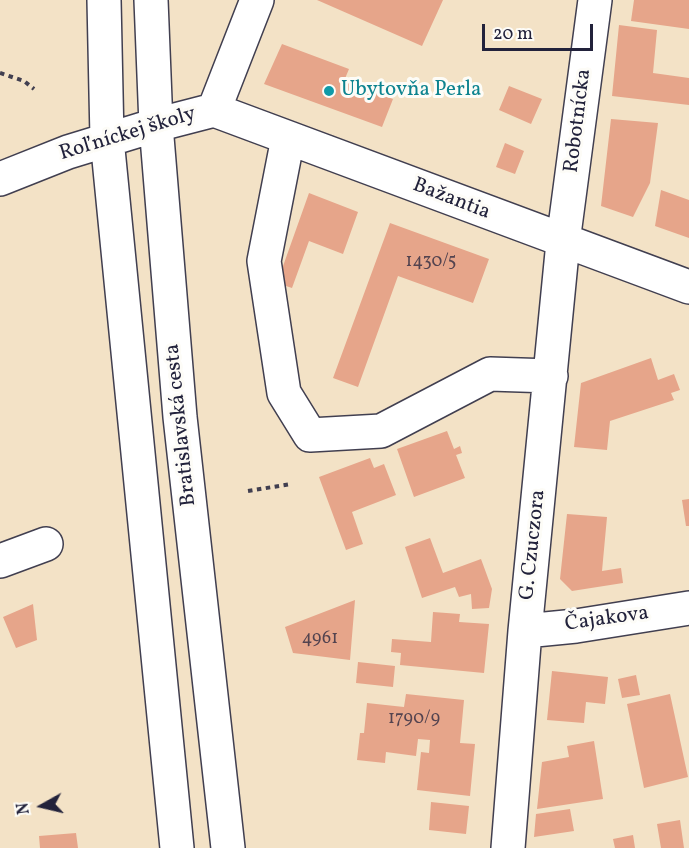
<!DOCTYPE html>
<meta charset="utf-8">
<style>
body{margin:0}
#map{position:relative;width:689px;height:848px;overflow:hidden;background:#f3e2c6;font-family:Vollkorn,serif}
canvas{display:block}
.north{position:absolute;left:12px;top:776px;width:60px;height:60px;-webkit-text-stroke:4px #fdfcf7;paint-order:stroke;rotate:262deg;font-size:16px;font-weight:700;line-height:24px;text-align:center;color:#22223b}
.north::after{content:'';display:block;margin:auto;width:21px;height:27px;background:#22223b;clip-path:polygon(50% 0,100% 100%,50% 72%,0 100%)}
.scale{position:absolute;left:482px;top:24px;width:111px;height:27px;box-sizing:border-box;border:3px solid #22223b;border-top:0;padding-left:8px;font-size:18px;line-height:21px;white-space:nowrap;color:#22223b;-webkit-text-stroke:4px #fdfcf7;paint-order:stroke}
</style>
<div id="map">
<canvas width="689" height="848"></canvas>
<div class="north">N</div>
<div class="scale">20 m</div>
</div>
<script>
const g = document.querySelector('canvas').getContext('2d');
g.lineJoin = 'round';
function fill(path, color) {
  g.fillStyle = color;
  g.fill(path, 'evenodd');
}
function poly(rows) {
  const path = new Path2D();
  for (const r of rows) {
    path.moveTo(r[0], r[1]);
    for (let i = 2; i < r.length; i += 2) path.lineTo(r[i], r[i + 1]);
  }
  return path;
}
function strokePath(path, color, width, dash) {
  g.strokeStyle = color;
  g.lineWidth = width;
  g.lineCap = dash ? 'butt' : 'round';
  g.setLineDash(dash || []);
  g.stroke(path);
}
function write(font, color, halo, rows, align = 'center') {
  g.font = font + ' Vollkorn,serif';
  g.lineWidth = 6;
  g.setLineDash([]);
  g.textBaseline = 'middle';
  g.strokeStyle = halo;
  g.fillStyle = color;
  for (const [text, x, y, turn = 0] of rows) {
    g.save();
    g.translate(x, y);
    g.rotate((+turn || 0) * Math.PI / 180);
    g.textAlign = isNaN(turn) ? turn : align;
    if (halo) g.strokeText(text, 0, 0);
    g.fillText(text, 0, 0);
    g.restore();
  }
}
const building = poly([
 [317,0,443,0,422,46],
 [634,0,689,0,689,29,631,21],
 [619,25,657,30,653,73,689,78,689,105,612,96],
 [282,44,349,69,344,81,393,99,382,127,264,84],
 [509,86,542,99,531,124,499,110],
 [611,119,658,123,650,183,633,217,601,206],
 [505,143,524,151,515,174,496,167],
 [661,190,689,200,689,238,655,226],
 [309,193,358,212,343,254,309,241,292,288,277,283],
 [390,223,489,259,473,303,398,276,358,387,333,378],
 [651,358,658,380,674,374,680,390,671,393,674,400,610,421,607,450,574,447,581,383],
 [447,431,454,449,460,446,462,453,456,455,465,478,414,497,397,449],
 [370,458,374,468,384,464,396,495,352,512,363,544,346,550,319,477],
 [689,499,689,526,686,526,682,500],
 [567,514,607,517,602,571,621,568,623,583,572,591,560,579],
 [430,538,443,573,481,559,492,589,489,608,472,609,471,594,459,597,455,587,422,598,405,547],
 [355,600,350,660,293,653,285,627],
 [33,604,37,640,16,648,3,617],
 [433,612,460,614,459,622,489,624,484,673,400,665,401,653,391,652,392,639,431,642],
 [358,662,395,666,393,687,356,683],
 [552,671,608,677,605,704,586,702,584,723,547,720],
 [636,675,640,695,622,698,618,679],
 [406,694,464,700,460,743,475,744,470,796,417,790,421,752,429,753,430,740,418,739,416,756,386,752,385,763,357,760,360,733,364,733,367,703,404,707],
 [670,694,688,777,644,788,627,704],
 [594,741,603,799,537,809,542,762,569,757,567,746],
 [431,802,469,806,466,834,429,830],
 [570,809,574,831,534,837,536,814],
 [680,820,684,848,661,848,657,824],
 [76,833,78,848,40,848,39,836],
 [633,835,635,848,615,848,613,839]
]);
const path = poly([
 [0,73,24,81,34,89],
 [248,491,291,484]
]);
const minor = poly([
 [214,110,689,287],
 [214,110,257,0],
 [156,125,214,110],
 [288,138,264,261,284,393,310,435,381,431,490,374,551,376],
 [0,561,46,544],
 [525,631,576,626,689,608],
 [508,848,525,631,563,242,595,0]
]);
const major = poly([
 [104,0,107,139,177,848],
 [151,0,156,125,180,417,228,848],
 [0,179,68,152,156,125]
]);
const markers = [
 [329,91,6,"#0f9aa8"]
];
const numberNames = [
 ["1430/5",431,263],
 ["4961",320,640],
 ["1790/9",414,720]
];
const cultureNames = [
 ["Ubytovňa Perla",341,91]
];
const streetNames = [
 ["Robotnícka",579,121,-83],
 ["Roľníckej školy",128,135,-17],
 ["Bažantia",451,200,21],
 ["Bratislavská cesta",182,425,-96],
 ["G. Czuczora",534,545,-84],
 ["Čajakova",607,620,-8]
];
fill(building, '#e6a58a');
strokePath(minor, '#413f50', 36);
strokePath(major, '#413f50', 36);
strokePath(path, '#413f50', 4, [4.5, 4.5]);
strokePath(minor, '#fff', 33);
strokePath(major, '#fff', 33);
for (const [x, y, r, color] of markers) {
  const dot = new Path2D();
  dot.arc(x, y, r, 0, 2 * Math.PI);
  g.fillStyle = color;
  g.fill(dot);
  strokePath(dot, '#fdfcf7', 2);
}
write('18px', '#53434f', null, numberNames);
write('21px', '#0d838f', '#fdfcf7', cultureNames, 'left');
write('21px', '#22223b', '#fdfcf7', streetNames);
</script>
